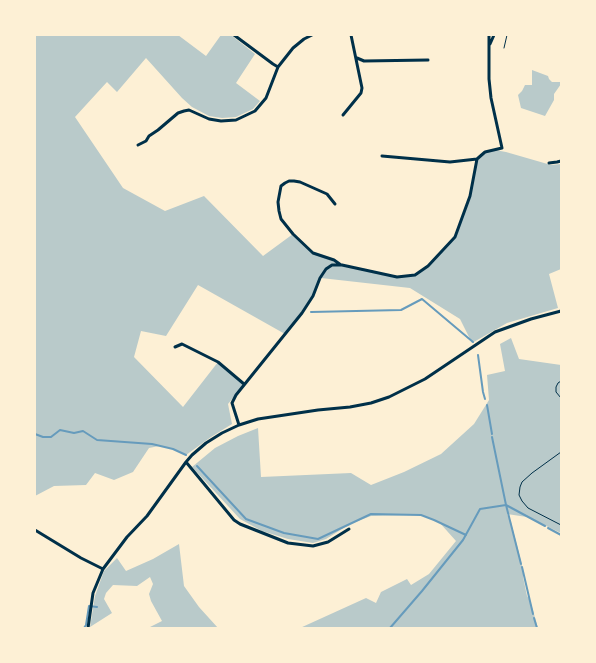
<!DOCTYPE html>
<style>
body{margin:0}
#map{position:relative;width:596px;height:663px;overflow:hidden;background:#fdf0d5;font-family:Poppins,sans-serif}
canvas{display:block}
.frame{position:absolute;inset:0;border:36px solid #fdf0d5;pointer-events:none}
</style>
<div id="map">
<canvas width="596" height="663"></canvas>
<div class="frame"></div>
</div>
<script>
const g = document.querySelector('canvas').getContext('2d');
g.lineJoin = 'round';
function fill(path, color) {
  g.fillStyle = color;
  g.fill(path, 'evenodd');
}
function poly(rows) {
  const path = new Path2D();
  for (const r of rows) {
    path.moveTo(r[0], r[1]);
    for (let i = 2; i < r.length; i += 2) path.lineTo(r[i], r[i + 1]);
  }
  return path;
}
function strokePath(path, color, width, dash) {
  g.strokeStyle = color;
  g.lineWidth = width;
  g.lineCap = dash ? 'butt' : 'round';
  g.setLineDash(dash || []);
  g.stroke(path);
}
const green = poly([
 [35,35,178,35,206,56,221,35,231,35,255,54,236,83,260,101,253,109,236,117,222,118,209,116,192,107,182,98,146,58,117,92,107,82,75,117,123,188,165,211,204,196,263,256,293,234,313,253,342,265,397,277,415,275,428,266,455,237,470,196,477,159,485,152,495,150,506,152,551,165,561,164,561,269,549,274,558,308,507,323,472,343,460,319,410,288,321,278,313,296,285,334,198,285,166,336,141,331,134,357,183,407,218,362,244,384,228,404,232,424,211,437,186,455,173,449,159,446,149,448,133,472,114,480,95,473,86,485,54,486,35,496],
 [532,70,548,76,549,79,552,82,561,82,561,84,554,94,554,100,545,116,521,108,518,95,522,91,525,85,532,85],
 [511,338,519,359,561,365,561,533,527,517,507,514,511,522,523,569,523,577,527,596,530,600,538,628,300,628,366,598,376,603,381,592,407,579,411,585,429,574,456,541,439,522,421,515,371,516,350,524,326,539,313,543,288,539,262,531,240,519,192,467,215,448,238,436,258,428,261,477,351,473,371,485,404,472,441,454,474,424,489,400,487,375,505,371,500,344],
 [179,544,184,586,199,607,218,628,148,628,162,621,151,601,149,594,153,584,150,577,137,586,113,585,106,593,104,599,112,613,90,627,95,596,104,571,117,558,126,571,153,559]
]);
const stream = poly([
 [311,312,401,310,422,299,473,342],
 [478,355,483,392,485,399],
 [487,405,492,434],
 [35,434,43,437,51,437,60,430,74,433,83,431,97,440,152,444,173,449,186,455],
 [492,437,506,505,521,564],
 [197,466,246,519,284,533,318,539,371,514,421,515,434,520,466,535],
 [548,528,561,535],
 [522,567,533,614],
 [534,618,537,628],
 [84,628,86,625,89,606,97,607],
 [390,628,422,591,463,540,480,509,506,505,545,526]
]);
const path = poly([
 [504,48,507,35],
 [561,381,558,383,556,387,556,392,561,398],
 [561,452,532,473,522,482,520,487,519,495,522,501,528,508,561,525]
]);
const minor = poly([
 [234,35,273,64,278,67],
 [490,44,494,35],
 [357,58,364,61,428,60],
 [343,115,361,93,362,88,351,35],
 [138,145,146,141,149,136,158,130,178,113,184,111,189,110,209,119,221,121,236,120,255,111,266,98,278,67,293,48,304,39,312,35],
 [382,156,450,162,477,159],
 [549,163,557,162,561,161],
 [335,204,327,194,300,182,294,181,289,181,285,183,281,186,278,202,279,211,281,219,293,234,313,253,334,260,341,265],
 [175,347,182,344,218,362,244,384],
 [239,425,232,403,236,395,302,313,313,296,320,278,326,269,332,265,342,265,397,277,415,275,428,266,455,237,470,196,477,159,485,152,502,148,491,98,489,79,489,35],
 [186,462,234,520,240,524,288,543,313,546,328,542,349,529],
 [35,530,81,558,103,569],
 [88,628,93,593,103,569,127,537,147,516,186,462,192,455,206,443,222,433,239,425,258,419,318,410,350,407,371,403,389,397,425,379,495,332,531,319,561,311]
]);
fill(green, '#b9caca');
strokePath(stream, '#669bbc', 2);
strokePath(path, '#003049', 1);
strokePath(minor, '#003049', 3);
</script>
